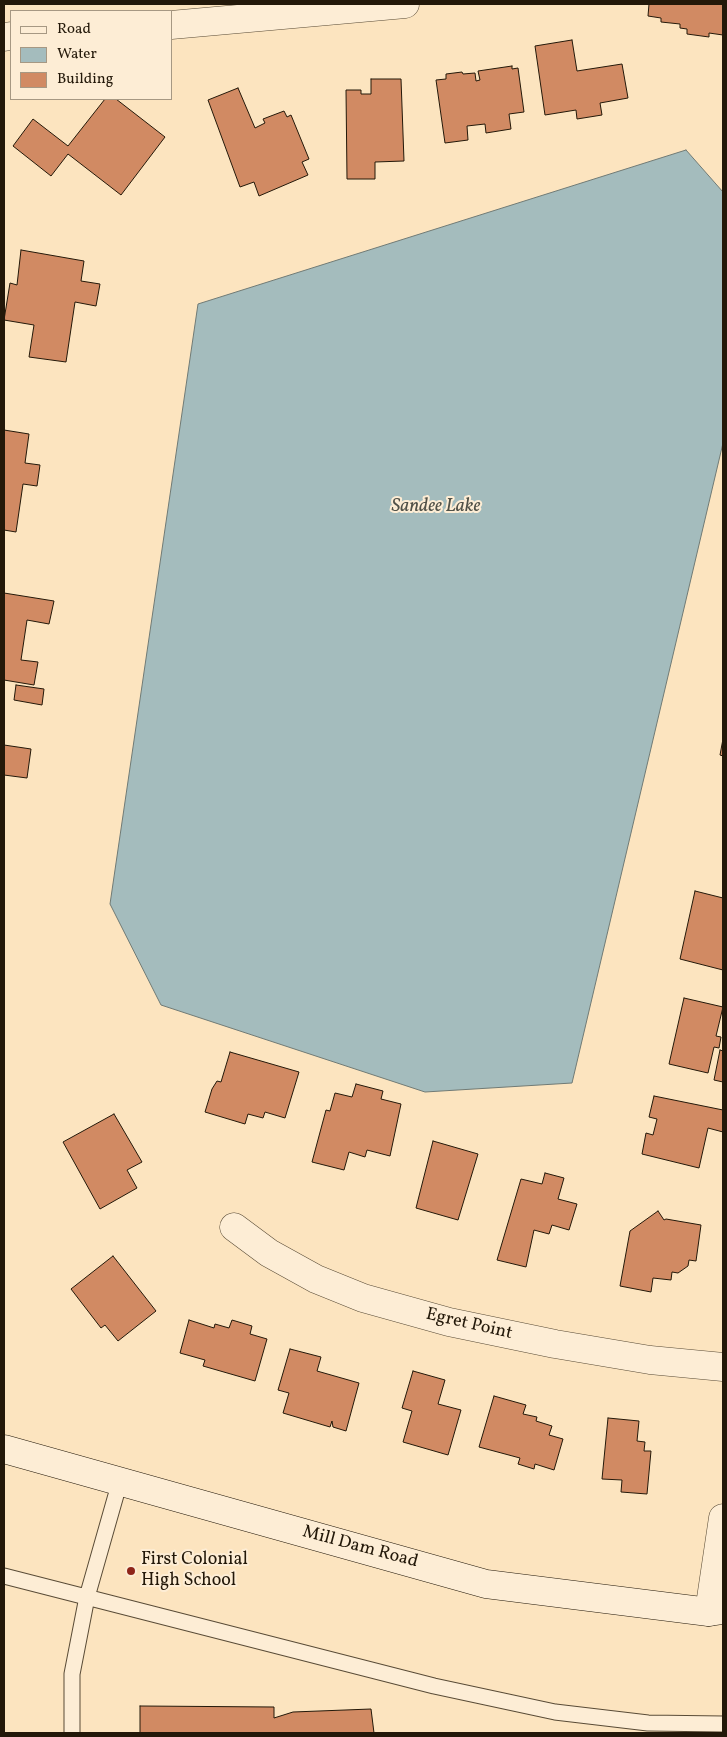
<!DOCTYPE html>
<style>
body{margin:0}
#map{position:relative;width:727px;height:1737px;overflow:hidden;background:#fce4bf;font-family:Vollkorn,serif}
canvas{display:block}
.frame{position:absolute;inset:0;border:5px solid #231809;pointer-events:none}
.legend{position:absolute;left:10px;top:10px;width:162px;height:90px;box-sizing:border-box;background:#fdedd5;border:1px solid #a69883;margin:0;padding:6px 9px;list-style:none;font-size:15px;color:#231809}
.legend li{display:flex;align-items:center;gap:10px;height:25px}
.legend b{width:25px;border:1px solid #a69883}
</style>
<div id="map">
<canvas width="727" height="1737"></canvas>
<div class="frame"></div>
<ul class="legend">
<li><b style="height:6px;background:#fdedd5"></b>Road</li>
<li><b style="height:14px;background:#a4bcbd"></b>Water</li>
<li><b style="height:14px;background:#d18a63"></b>Building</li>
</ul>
</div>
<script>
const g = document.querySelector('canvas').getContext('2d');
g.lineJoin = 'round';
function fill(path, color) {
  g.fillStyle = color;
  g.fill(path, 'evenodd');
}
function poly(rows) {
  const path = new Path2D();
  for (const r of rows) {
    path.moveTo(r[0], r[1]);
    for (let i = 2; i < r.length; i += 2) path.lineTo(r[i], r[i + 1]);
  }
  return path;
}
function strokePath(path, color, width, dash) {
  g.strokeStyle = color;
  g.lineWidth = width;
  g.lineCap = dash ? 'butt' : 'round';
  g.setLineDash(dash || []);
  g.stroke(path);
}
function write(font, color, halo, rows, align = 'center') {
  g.font = font + ' Vollkorn,serif';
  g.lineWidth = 4;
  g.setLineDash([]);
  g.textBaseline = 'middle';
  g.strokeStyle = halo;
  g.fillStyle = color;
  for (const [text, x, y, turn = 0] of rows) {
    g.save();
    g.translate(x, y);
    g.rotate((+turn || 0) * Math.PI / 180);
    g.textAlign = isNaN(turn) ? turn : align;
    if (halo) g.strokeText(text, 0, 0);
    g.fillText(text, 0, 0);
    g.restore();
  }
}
const water = poly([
 [686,150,723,192,723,443,572,1083,425,1092,161,1005,110,904,198,304,686,150]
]);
const building = poly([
 [649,4,723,4,723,35,709,33,709,37,687,34,687,29,680,28,680,24,661,22,661,18,648,16,649,4],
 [572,40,577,71,622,64,628,98,600,103,602,115,577,119,576,110,545,115,535,46,572,40],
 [512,66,512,69,518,68,524,112,509,114,511,129,486,133,485,124,467,126,468,140,445,143,436,80,446,79,446,74,462,72,463,74,475,73,476,81,480,80,478,71,512,66],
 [371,79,401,79,404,161,375,162,375,179,347,179,346,90,361,90,361,94,371,94,371,79],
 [238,88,255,128,265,123,263,119,284,111,287,117,291,115,309,159,302,162,308,175,259,196,254,182,240,187,208,100,238,88],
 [105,99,116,99,165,137,121,195,68,154,51,176,13,146,33,119,68,146,105,99],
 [21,250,84,261,81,281,100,284,96,306,75,302,66,362,29,357,34,325,4,320,10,283,17,285,21,250],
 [4,430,29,434,25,463,40,465,37,486,23,484,16,532,4,530,4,430],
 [4,593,54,601,49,624,27,620,21,660,38,662,34,685,4,680,4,593],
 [16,685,44,689,42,705,14,700,16,685],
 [723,739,723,756,720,755,723,739],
 [4,745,31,749,27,778,4,775,4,745],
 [695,891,723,898,723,970,680,959,695,891],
 [684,998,723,1007,716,1036,721,1037,719,1048,714,1047,708,1073,669,1064,684,998],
 [720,1050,723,1051,723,1082,714,1080,720,1050],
 [230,1052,299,1072,285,1118,265,1112,263,1118,248,1114,245,1124,205,1112,212,1089,217,1081,221,1082,230,1052],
 [356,1084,383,1091,381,1099,401,1104,390,1156,367,1150,365,1157,349,1152,344,1170,312,1162,326,1110,330,1111,335,1093,352,1097,356,1084],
 [654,1096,723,1110,723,1132,708,1128,699,1168,642,1154,646,1133,653,1135,657,1119,649,1117,654,1096],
 [114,1114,142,1162,127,1170,137,1188,100,1209,63,1142,114,1114],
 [433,1141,478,1154,458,1220,416,1208,433,1141],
 [545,1173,564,1178,558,1199,577,1204,569,1230,552,1225,549,1234,534,1230,526,1267,497,1260,521,1179,542,1184,545,1173],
 [658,1211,664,1220,666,1219,701,1225,696,1261,689,1260,688,1266,678,1273,672,1272,671,1280,653,1278,651,1292,620,1286,630,1231,658,1211],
 [113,1256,156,1311,118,1341,105,1325,101,1328,71,1289,113,1256],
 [189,1320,214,1328,215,1324,229,1328,232,1320,252,1326,250,1334,267,1339,255,1381,203,1366,205,1360,180,1353,189,1320],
 [290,1349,321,1357,317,1371,359,1383,346,1431,333,1427,332,1421,330,1427,283,1413,289,1393,278,1390,290,1349],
 [413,1371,445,1380,438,1404,461,1410,448,1455,403,1442,412,1411,402,1408,413,1371],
 [494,1396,526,1405,523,1414,537,1417,536,1421,552,1426,549,1435,563,1439,554,1470,535,1464,534,1469,518,1464,520,1458,479,1447,494,1396],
 [608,1418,639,1421,637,1441,645,1442,644,1451,651,1451,647,1494,621,1492,622,1480,602,1479,608,1418],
 [140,1706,274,1707,274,1718,293,1712,371,1709,374,1733,140,1733,140,1706]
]);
const lane = poly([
 [4,1576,434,1686,555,1712,648,1723,723,1724],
 [72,1733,72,1674,87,1597,120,1481]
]);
const street = poly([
 [171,25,405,4],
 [4,37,11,36],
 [234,1227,269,1253,316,1279,363,1298,449,1322,555,1344,650,1360,723,1367],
 [709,1612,723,1518]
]);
const secondary = poly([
 [4,1449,486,1584,709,1612,723,1610]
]);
const markers = [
 [131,1571,5,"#8f2418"]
];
const streetNames = [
 ["Egret Point",469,1325,13],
 ["Mill Dam Road",360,1548,15]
];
const poiNames = [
 ["First Colonial",141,1561],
 ["High School",141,1582]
];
const waterNames = [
 ["Sandee Lake",436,508]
];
fill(water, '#a4bcbd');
strokePath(water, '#707a75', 1);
fill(building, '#d18a63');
strokePath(building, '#231809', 1);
strokePath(lane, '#594b36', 17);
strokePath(street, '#594b36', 29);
strokePath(secondary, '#231809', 29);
strokePath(lane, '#fdedd5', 15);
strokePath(street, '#fdedd5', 28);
strokePath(secondary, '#fdedd5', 28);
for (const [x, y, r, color] of markers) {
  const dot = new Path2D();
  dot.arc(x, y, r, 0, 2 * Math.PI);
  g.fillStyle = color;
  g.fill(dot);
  strokePath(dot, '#fdedd5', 2);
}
write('18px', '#231809', '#fdedd5', streetNames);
write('18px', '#231809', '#fdedd5', poiNames, 'left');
write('italic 19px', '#505148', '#fdedd5', waterNames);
</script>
